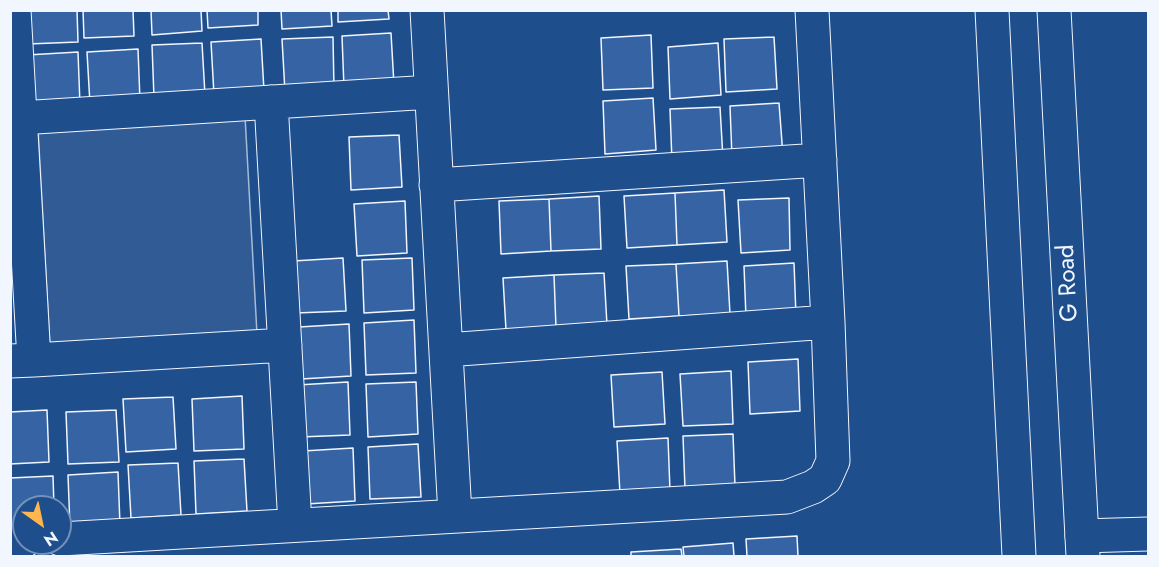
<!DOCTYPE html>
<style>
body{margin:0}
#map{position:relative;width:1159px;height:567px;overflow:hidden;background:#1f4e8c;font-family:Jost,sans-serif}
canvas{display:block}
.frame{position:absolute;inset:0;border:12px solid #f2f6ff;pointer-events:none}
.north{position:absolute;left:12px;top:495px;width:60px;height:60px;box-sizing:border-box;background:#1f4e8c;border:2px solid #7391ba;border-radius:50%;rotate:147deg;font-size:16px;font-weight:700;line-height:24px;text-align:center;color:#f2f6ff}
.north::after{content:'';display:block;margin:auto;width:21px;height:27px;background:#ffb74d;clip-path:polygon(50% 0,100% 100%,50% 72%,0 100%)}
</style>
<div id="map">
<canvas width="1159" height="567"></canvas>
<div class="frame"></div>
<div class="north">N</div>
</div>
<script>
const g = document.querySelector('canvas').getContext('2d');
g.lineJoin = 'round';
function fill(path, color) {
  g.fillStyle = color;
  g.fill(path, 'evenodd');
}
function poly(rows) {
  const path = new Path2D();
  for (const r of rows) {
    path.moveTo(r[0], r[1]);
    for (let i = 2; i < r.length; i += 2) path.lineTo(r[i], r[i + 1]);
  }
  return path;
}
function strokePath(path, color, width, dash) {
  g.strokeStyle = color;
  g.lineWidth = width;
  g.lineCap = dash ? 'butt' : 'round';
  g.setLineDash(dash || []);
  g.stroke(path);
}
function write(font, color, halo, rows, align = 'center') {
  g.font = font + ' Jost,sans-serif';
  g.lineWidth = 4.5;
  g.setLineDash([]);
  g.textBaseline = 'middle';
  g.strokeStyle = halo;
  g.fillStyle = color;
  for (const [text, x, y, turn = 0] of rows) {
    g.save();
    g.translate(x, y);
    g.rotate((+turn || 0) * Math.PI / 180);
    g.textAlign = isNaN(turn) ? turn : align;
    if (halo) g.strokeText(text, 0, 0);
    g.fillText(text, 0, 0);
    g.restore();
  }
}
const built = poly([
 [245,116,257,334,50,346,38,129,245,116]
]);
const building = poly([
 [26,10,77,10,78,42,28,44,26,10],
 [83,10,133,10,134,36,84,38,83,10],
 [151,10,201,10,202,31,152,35,151,10],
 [207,10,258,10,258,25,208,28,207,10],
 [281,10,331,10,332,26,282,29,281,10],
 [338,10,388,10,389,19,338,22,338,10],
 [391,33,394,85,344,88,342,36,391,33],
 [651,35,653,88,603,90,601,38,651,35],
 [333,37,334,89,285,92,282,39,333,37],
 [774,37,777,89,726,92,724,39,774,37],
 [261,39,264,91,214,95,211,42,261,39],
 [202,43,205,95,154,98,152,45,202,43],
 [718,43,721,95,670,99,668,47,718,43],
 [138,49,140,101,90,104,87,52,138,49],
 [78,52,80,105,30,107,27,55,78,52],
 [653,98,656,150,605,154,603,101,653,98],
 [779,103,783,156,732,158,730,106,779,103],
 [720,107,723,159,672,162,670,109,720,107],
 [399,135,402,187,351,190,349,137,399,135],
 [724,190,727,242,677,245,675,193,724,190],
 [675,193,677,245,627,248,624,196,675,193],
 [599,196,601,249,551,251,549,199,599,196],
 [789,198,790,250,741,253,738,200,789,198],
 [549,199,551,251,501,254,499,201,549,199],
 [405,201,407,253,357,256,354,204,405,201],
 [343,258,346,311,296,313,293,261,343,258],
 [412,258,414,310,364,313,362,260,412,258],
 [727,261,730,314,679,316,676,264,727,261],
 [794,263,796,316,746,318,744,266,794,263],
 [676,264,679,316,629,319,626,266,676,264],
 [604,273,607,325,556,328,554,275,604,273],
 [554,275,556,328,506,330,503,278,554,275],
 [414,320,416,373,366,375,364,323,414,320],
 [349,324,351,376,301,379,299,327,349,324],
 [798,359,800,411,750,414,748,362,798,359],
 [731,371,733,424,683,426,680,374,731,371],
 [662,372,665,424,614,427,611,375,662,372],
 [348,382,350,435,300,437,297,385,348,382],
 [416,382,418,434,368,437,366,384,416,382],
 [242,396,244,449,194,451,192,399,242,396],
 [173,397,176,449,126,452,123,399,173,397],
 [47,410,49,462,10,464,10,412,47,410],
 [116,410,119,462,68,464,66,412,116,410],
 [733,434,735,486,685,489,683,436,733,434],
 [668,438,670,491,620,494,617,441,668,438],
 [418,444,421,497,370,499,368,447,418,444],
 [353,448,355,501,306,504,303,451,353,448],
 [244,459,247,511,196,514,194,461,244,459],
 [178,463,181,515,131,518,128,465,178,463],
 [118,472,120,525,70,527,68,475,118,472],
 [53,476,54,507,24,507,24,530,10,531,10,478,53,476],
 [797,536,798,556,747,556,746,539,797,536],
 [733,543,734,556,684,556,683,547,733,543],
 [681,549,682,556,631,556,631,552,681,549]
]);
const street = poly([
 [427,10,455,515],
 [271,102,295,525],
 [20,118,431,92],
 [436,185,820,160],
 [446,350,828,322],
 [34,360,285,345],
 [10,361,34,360,14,10],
 [1082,536,1148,534],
 [60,539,787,497,813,487,825,479,833,461,828,322,812,10],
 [10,542,24,541]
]);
const secondary = poly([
 [992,10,1019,556],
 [1054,10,1083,556]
]);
const streetNames = [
 ["G Road",1069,283,-93]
];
fill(built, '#305b95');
strokePath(built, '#a8bbd7', 1.5);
fill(building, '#3563a3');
strokePath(building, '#f2f6ff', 1.5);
strokePath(street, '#f2f6ff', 35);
strokePath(secondary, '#f2f6ff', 35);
strokePath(street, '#1f4e8c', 33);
strokePath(secondary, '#1f4e8c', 33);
write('24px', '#f2f6ff', '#1f4e8c', streetNames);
</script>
